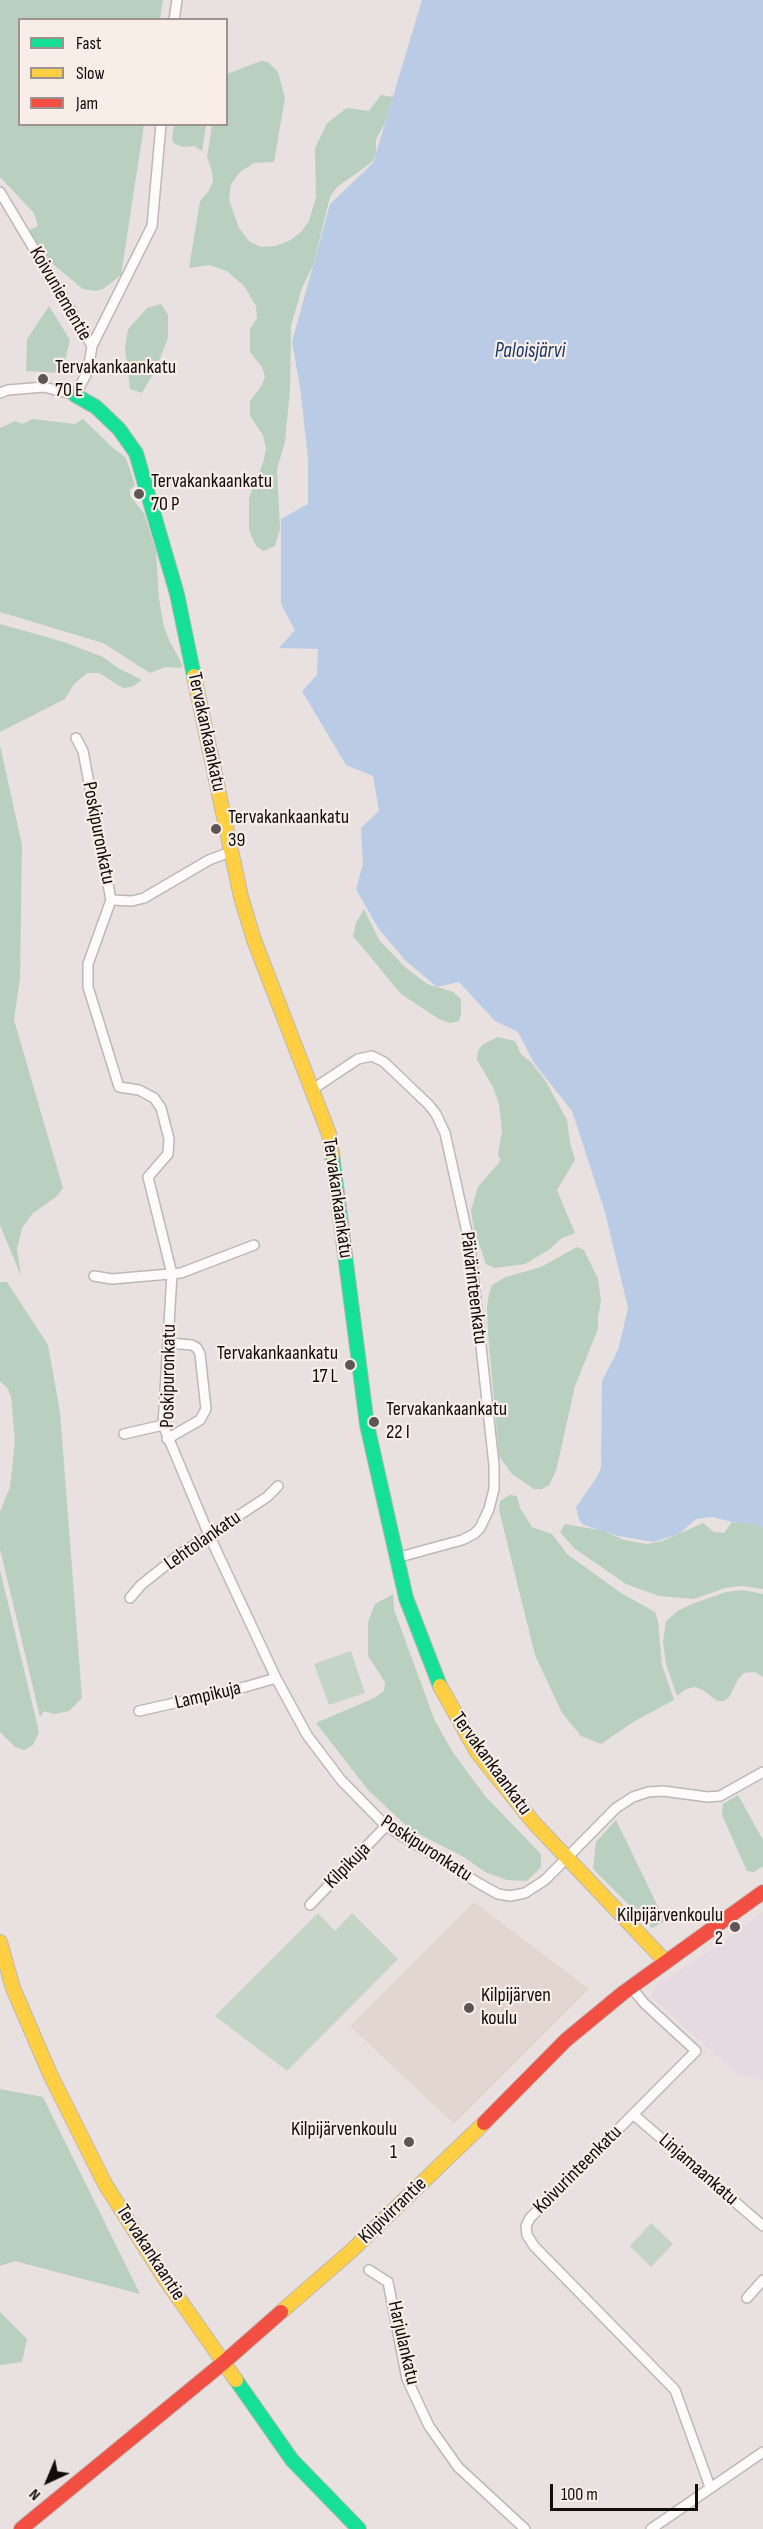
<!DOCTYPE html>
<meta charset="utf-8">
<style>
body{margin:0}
#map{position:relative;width:763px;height:2529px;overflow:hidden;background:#e8e1df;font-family:"Sofia Sans Condensed",sans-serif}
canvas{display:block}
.legend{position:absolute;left:18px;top:18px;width:210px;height:108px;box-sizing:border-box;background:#f9ede8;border:2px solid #9c9390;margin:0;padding:8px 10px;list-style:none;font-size:18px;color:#110d0c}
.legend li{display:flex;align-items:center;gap:12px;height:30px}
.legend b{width:30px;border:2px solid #9c9390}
.north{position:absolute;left:18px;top:2451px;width:60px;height:60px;-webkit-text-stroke:4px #f9ede8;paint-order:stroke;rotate:224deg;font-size:16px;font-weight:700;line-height:24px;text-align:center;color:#110d0c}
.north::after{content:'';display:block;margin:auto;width:21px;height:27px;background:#110d0c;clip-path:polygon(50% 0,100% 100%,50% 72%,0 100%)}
.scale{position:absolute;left:550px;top:2484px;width:148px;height:27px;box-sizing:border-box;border:3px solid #110d0c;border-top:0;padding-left:8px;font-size:18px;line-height:21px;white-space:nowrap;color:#110d0c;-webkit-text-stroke:4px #f9ede8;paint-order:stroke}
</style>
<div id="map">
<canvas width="763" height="2529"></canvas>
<ul class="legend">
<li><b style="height:8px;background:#16e098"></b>Fast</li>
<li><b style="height:8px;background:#ffcf43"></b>Slow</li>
<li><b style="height:8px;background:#f24e42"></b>Jam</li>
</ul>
<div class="north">N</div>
<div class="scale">100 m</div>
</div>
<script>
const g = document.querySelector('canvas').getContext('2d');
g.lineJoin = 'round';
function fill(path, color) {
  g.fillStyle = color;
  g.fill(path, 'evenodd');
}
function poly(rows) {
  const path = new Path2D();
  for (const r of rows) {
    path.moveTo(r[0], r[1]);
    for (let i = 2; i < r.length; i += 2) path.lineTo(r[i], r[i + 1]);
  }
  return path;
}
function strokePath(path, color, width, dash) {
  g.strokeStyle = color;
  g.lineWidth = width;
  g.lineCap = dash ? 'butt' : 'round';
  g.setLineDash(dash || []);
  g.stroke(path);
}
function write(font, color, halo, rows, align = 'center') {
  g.font = font + ' "Sofia Sans Condensed",sans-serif';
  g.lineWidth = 4.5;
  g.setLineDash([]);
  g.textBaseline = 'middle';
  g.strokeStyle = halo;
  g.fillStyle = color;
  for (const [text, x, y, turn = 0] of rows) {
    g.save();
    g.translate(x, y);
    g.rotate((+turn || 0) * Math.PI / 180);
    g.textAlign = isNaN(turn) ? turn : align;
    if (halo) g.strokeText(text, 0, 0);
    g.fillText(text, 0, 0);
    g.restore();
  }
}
const built = poly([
 [474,1902,589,1989,454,2124,350,2026]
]);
const industrial = poly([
 [763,1910,763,2080,738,2075,651,1997,657,1985,737,1933]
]);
const green = poly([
 [351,1651,365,1693,329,1705,314,1664],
 [318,1913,335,1931,352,1913,398,1959,287,2071,215,2016],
 [651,2223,673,2244,651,2267,630,2246]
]);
const forest = poly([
 [0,0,163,0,160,19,20,20,20,124,144,125,121,275,103,289,96,291,83,289,48,260,29,230,38,226,34,213,0,177],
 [261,61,268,62,278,72,285,98,274,162,254,163,240,172,231,184,229,200,239,228,249,241,261,247,275,246,289,241,301,232,309,221,316,197,315,148,327,123,347,108,369,111,381,95,393,97,384,125,376,139,376,153,372,162,337,187,330,197,313,265,302,288,291,325,290,389,285,442,277,469,280,529,275,546,263,551,256,546,249,530,249,498,263,463,266,449,263,435,250,416,250,401,262,385,265,377,262,367,250,352,250,329,257,318,256,306,244,286,227,271,209,265,189,268,200,201,208,192,213,181,212,171,207,157,212,125,226,124,227,74],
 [174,125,206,125,202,151,194,146,183,147,175,144,172,140],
 [161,304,168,315,168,338,155,371,142,393,130,389,125,348,128,329,147,308],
 [49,306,70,340,62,373,26,371,27,339],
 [32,419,75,424,83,419,113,448,126,458,135,485,130,490,130,496,144,513,156,551,159,599,164,627,170,642,181,662,182,668,165,667,150,673,103,643,0,612,0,428,15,421,23,424],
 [0,624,64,642,103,657,118,668,142,680,132,687,123,688,99,673,87,673,74,684,65,699,0,732],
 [0,745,22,845,20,978,14,1020,63,1188,56,1197,33,1213,22,1228,17,1249,21,1276,0,1225],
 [364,909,379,940,406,968,427,984,453,992,461,999,461,1014,459,1021,450,1023,439,1019,401,994,353,936,356,923],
 [497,1037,515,1041,521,1054,531,1062,545,1080,567,1120,570,1143,575,1160,557,1190,575,1233,562,1238,550,1249,525,1264,495,1268,486,1264,474,1230,471,1210,478,1187,501,1160,498,1155,502,1131,499,1104,493,1087,477,1060,478,1051,482,1045],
 [577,1247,584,1250,598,1279,601,1302,598,1317,598,1329,575,1386,556,1471,549,1485,542,1489,534,1489,512,1474,499,1456,488,1333,487,1307,489,1294,492,1285,506,1277,541,1267],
 [0,1282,7,1282,48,1345,60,1412,82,1698,69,1711,54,1714,44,1711,40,1717,0,1549,0,1512,10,1487,15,1441,11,1397,8,1389,0,1381],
 [510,1495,517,1496,520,1508,532,1527,552,1534,567,1554,621,1593,655,1612,658,1621,662,1665,674,1700,633,1722,601,1744,581,1736,562,1713,535,1655,499,1510,500,1501],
 [732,1522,755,1524,763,1528,763,1589,742,1586,725,1588,694,1599,659,1596,626,1584,574,1548,560,1532,565,1524,604,1531,624,1540,647,1544,663,1541,703,1523,714,1532,724,1533],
 [0,1570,39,1732,33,1745,24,1750,15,1747,0,1732],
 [743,1590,763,1594,763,1677,755,1672,744,1673,738,1679,730,1696,724,1701,717,1701,703,1690,695,1687,686,1689,677,1696,666,1664,663,1642,666,1621,679,1610,695,1603,726,1592],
 [393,1594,394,1610,435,1721,452,1751,485,1796,541,1854,541,1867,527,1881,507,1880,485,1872,464,1857,411,1830,368,1790,316,1723,374,1698,384,1691,385,1682,368,1656,368,1622,375,1604],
 [738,1795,763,1840,763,1866,754,1872,747,1871,722,1815,723,1804],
 [616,1820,665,1921,652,1928,593,1869,596,1842],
 [0,2089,43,2097,140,2294,15,2261,0,2266],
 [0,2312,27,2339,22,2362,0,2365]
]);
const water = poly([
 [422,0,763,0,763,1528,754,1524,732,1522,713,1517,696,1519,679,1534,654,1542,618,1536,584,1525,579,1520,576,1507,597,1477,601,1468,602,1381,618,1350,628,1308,605,1212,572,1111,534,1063,518,1032,495,1021,459,982,437,987,405,960,378,928,356,889,363,864,361,828,379,811,373,776,346,765,302,691,317,675,318,649,279,648,295,630,281,604,281,519,308,504,308,458,300,387,292,342,330,204,373,163]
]);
const street = poly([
 [174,20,177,0],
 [0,192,92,346,88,371,75,395,44,387,8,390,0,393],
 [92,346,152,226,161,124],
 [76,738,83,751,111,900,88,964,88,987,119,1087,139,1090,154,1098,161,1108,169,1139,168,1154,148,1177,172,1274,163,1425,209,1535,276,1678,307,1735,341,1780,386,1826,480,1884,498,1894,510,1896,525,1893,545,1880,616,1808,633,1797,648,1792,663,1791,708,1797,720,1796,763,1772],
 [111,900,132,901,144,898,209,860,230,852],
 [313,1089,358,1059,372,1056,384,1062,429,1105,436,1114,445,1133,470,1246,494,1465,494,1489,489,1509,480,1528,474,1534,462,1540,396,1558],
 [94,1276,112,1279,181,1273,254,1245],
 [124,1434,163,1425],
 [167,1439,200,1420,206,1409,200,1354,197,1348,192,1345,168,1343],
 [130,1598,141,1585,180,1554,267,1497,278,1486],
 [139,1711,245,1687,276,1678],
 [310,1905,386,1826],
 [631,1987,644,2003,696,2051,530,2218,526,2226,527,2235,534,2246,675,2390,710,2487],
 [634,2115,763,2226],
 [369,2270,388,2282,407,2379,429,2426,458,2467,525,2529],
 [747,2298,763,2280],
 [651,2529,763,2452]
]);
const fast = poly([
 [75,395,96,407,119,429,136,453,177,594,194,676],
 [332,1154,367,1425,406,1598,440,1686],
 [236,2380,292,2460,359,2529]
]);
const slow = poly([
 [194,676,241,897,254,940,329,1134,332,1154],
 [440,1686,477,1752,534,1823,666,1962],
 [0,1942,13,1988,50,2074,105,2184,165,2279,236,2380],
 [281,2312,350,2252,484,2123]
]);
const jam = poly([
 [484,2123,566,2040,623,1993,763,1892],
 [21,2529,223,2363,281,2312]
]);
const markers = [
 [43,379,6,"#5c5756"],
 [139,494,6,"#5c5756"],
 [216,829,6,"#5c5756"],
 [350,1365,6,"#5c5756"],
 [374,1422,6,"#5c5756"],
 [735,1927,6,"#5c5756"],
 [469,2008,6,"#5c5756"],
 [409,2142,6,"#5c5756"]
];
const streetNames = [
 ["Koivuniementie",60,294,60],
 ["Tervakankaankatu",206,732,78],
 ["Poskipuronkatu",98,833,79],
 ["Tervakankaankatu",337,1198,82],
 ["Päivärinteenkatu",473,1288,83],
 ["Poskipuronkatu",169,1376,-89],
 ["Lehtolankatu",203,1541,-35],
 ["Lampikuja",208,1696,-13],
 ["Tervakankaankatu",491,1764,54],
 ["Poskipuronkatu",426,1849,33],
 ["Kilpikuja",348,1866,-45],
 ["Koivurinteenkatu",578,2170,-45],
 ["Linjamaankatu",698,2170,41],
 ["Kilpivirrantie",393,2211,-44],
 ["Tervakankaantie",150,2253,57],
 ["Harjulankatu",403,2343,77]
];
const poiNames = [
 ["Tervakankaankatu",55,368],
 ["70 E",55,391],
 ["Tervakankaankatu",151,482],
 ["70 P",151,505],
 ["Tervakankaankatu",228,818],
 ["39",228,841],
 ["Tervakankaankatu",338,1354,"right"],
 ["17 L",338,1377,"right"],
 ["Tervakankaankatu",386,1410],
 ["22 I",386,1433],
 ["Kilpijärvenkoulu",723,1916,"right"],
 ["2",723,1939,"right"],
 ["Kilpijärven",481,1996],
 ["koulu",481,2019],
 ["Kilpijärvenkoulu",397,2130,"right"],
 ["1",397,2153,"right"]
];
const waterNames = [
 ["Paloisjärvi",530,352]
];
fill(built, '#e3d5cf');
fill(industrial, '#e6d9e2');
fill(green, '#c4d4c7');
fill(forest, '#b9cfbf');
fill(water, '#bacbe5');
strokePath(street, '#bdb7b5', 12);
strokePath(fast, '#bdb7b5', 16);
strokePath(slow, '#bdb7b5', 16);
strokePath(jam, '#bdb7b5', 16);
strokePath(street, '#fcfafa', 9);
strokePath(fast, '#16e098', 14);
strokePath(slow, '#ffcf43', 14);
strokePath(jam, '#f24e42', 14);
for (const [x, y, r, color] of markers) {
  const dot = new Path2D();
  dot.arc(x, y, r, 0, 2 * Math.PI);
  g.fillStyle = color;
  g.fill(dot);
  strokePath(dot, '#f9ede8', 2);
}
write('20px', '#110d0c', '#f9ede8', streetNames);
write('20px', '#110d0c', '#f9ede8', poiNames, 'left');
write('italic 21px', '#173b6b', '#f9ede8', waterNames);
</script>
